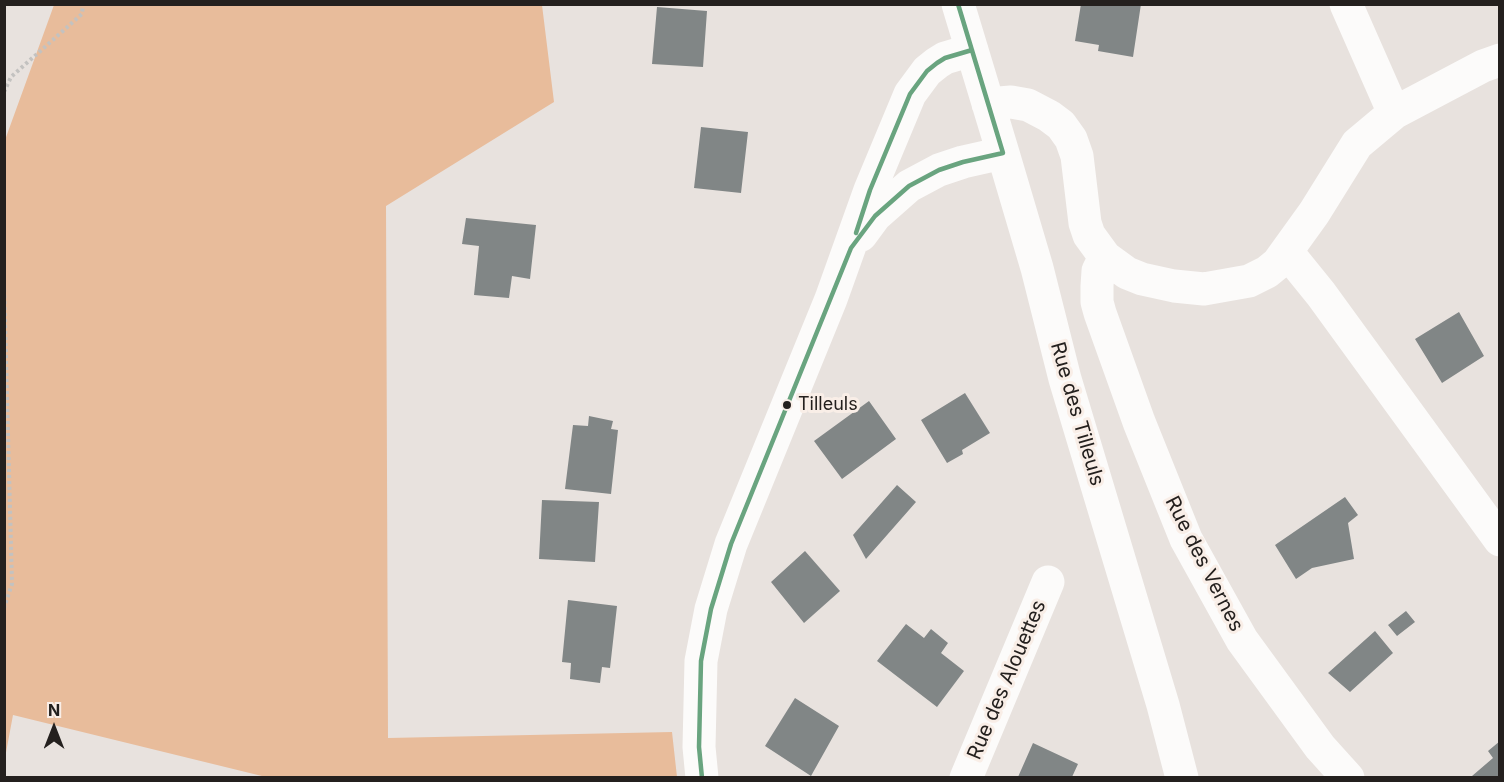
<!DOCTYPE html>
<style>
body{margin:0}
#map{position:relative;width:1504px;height:782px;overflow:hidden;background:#e8e2de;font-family:Inter,sans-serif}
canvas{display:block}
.frame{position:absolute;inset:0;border:6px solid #24201e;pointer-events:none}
.north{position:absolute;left:24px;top:698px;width:60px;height:60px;-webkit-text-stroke:4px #f9eee7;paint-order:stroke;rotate:0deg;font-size:16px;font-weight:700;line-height:24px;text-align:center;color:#24201e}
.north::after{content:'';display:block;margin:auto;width:21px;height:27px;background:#24201e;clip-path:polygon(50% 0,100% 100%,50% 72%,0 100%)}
</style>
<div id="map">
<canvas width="1504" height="782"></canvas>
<div class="frame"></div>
<div class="north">N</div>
</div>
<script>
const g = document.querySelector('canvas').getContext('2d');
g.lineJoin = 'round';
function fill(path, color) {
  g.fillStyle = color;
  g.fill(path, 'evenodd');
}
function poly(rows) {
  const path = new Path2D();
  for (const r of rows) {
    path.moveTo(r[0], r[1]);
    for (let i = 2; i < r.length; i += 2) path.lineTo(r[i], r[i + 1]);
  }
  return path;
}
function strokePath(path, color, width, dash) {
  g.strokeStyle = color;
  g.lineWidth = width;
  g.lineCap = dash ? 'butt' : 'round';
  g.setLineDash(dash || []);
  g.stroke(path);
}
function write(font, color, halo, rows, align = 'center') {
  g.font = font + ' Inter,sans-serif';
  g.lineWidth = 6;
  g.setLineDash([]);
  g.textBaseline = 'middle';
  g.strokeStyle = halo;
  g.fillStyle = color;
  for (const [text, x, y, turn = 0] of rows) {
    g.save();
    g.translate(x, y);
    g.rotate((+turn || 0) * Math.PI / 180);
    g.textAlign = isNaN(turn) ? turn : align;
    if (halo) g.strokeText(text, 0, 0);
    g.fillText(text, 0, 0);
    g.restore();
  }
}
const green = poly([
 [54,5,542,5,554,102,386,206,388,738,672,732,677,777,266,777,13,715,5,758,5,140]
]);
const building = poly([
 [1081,4,1141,4,1133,57,1098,51,1099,45,1075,41],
 [657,7,707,11,703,67,652,64],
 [701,127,748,132,741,193,694,188],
 [466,218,536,225,530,279,512,276,509,298,474,295,479,246,462,244],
 [1459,312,1484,356,1442,383,1415,339],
 [965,393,990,433,962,450,963,454,947,463,921,420],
 [869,401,896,439,842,479,814,441],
 [589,416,613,421,611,429,618,430,611,494,565,489,573,425,588,426],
 [897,485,916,502,866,559,853,535],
 [1345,497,1358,515,1348,523,1354,559,1312,568,1296,579,1275,545],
 [542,500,599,502,595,562,539,559],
 [805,551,840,591,804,623,771,582],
 [568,600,617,606,610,668,602,667,600,683,570,679,571,663,562,662],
 [1406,611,1415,622,1397,636,1388,625],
 [906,624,924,638,931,629,948,643,941,653,964,671,937,707,877,661],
 [1375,631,1393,653,1350,692,1328,673],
 [795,698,839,726,811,776,765,746],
 [1500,741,1500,777,1473,777,1472,776,1493,758,1488,751],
 [1033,743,1078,764,1072,777,1018,777]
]);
const path = poly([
 [4,92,11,77,82,14,83,4],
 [4,283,12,584,4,608]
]);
const minor = poly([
 [958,4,1003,153,1037,268,1065,379,1163,705,1182,778],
 [1346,4,1394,113],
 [988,104,1011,102,1028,105,1049,116,1061,125,1071,139,1077,156,1085,223,1089,235,1105,257,1127,273,1142,279,1174,286,1204,289,1249,281,1267,272,1278,263,1314,213,1357,144,1394,113,1483,66,1500,60],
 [861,235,875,216,909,186,939,170,963,162,1003,153],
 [1287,252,1321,294,1500,540],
 [1105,257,1098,271,1097,286,1097,302,1100,313,1139,422,1186,539,1242,640,1320,747,1348,778],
 [702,778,699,747,701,661,711,609,731,544,831,299,870,190,910,94,927,71,937,63,945,58,972,50],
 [966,778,1048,582]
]);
const bus1 = poly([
 [856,233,870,190,910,94,927,71,937,63,945,58,972,50],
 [702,778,699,747,701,661,711,609,731,544,851,248,875,216,909,186,939,170,963,162,1003,153,958,4]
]);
const markers = [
 [787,405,5,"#24201e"]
];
const busNames = [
 ["Tilleuls",798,405]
];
const streetNames = [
 ["Rue des Tilleuls",1077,414,74],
 ["Rue des Vernes",1204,564,63],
 ["Rue des Alouettes",1007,680,-67]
];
fill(green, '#e8bc9b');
fill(building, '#818686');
strokePath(path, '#c3c2c0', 4, [3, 3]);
strokePath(minor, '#fcfbfa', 33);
strokePath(bus1, '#69a47f', 4.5);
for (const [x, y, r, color] of markers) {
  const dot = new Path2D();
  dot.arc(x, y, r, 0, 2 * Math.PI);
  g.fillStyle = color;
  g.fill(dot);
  strokePath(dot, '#f9eee7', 2);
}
write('18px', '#24201e', '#f9eee7', busNames, 'left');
write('20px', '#24201e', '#f9eee7', streetNames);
</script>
